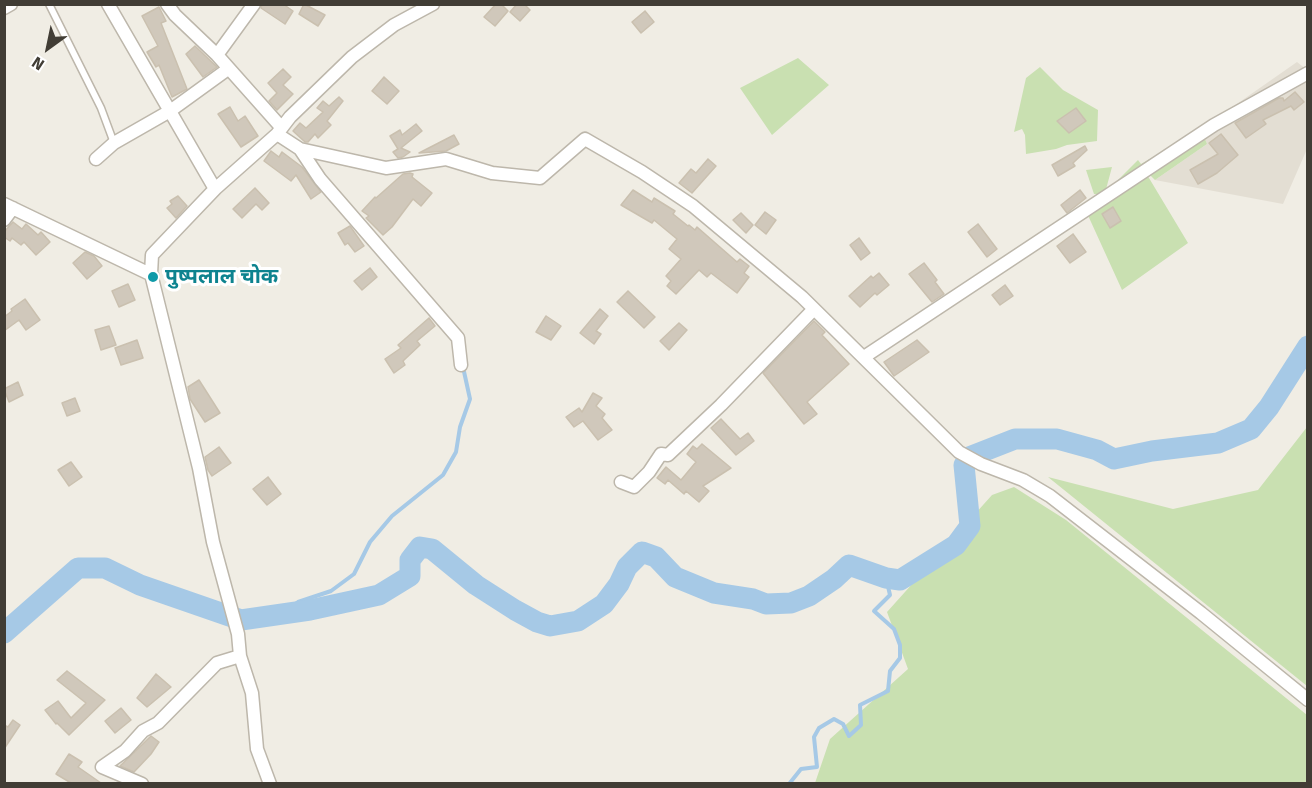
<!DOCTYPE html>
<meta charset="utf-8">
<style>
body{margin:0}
#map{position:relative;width:1312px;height:788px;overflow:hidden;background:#f0ede4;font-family:"Fira Sans",sans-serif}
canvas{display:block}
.frame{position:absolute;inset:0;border:6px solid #413d35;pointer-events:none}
.north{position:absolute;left:18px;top:18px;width:60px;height:60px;-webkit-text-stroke:4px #fff;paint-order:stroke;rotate:213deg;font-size:16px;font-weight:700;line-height:24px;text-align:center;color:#413d35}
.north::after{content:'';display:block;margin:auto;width:21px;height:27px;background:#413d35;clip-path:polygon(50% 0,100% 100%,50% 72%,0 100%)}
</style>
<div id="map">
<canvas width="1312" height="788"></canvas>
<div class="frame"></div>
<div class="north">N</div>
</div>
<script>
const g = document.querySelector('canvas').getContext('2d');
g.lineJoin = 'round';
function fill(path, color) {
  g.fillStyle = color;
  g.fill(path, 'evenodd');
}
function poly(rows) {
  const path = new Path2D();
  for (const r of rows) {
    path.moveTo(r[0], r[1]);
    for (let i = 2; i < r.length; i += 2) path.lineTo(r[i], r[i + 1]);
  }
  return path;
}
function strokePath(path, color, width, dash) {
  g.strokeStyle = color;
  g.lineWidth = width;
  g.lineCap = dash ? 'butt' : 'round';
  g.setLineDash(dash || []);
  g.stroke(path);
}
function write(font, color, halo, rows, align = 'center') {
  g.font = font + ' "Fira Sans","Noto Sans Devanagari",sans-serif';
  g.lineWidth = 6;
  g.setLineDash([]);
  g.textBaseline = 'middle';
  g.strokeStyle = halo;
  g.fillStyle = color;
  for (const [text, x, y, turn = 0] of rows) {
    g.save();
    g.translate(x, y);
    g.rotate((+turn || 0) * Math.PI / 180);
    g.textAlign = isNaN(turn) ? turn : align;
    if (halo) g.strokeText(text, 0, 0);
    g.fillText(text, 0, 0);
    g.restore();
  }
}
const residential = poly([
 [1297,62,1307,70,1307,149,1283,204,1155,180,1207,144,1201,129]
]);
const green = poly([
 [798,58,829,85,772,135,740,88],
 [1040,67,1063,90,1098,110,1097,141,1067,145,1056,149,1026,154,1025,135,1022,129,1014,132,1026,78],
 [1201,129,1207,144,1155,180,1143,168,1188,243,1122,290,1086,211,1103,194,1094,194,1086,170,1112,167,1105,193,1138,160,1141,164],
 [1307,427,1307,686,1048,477,1173,509,1258,490],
 [1014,487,1066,520,1307,715,1307,783,815,783,830,739,908,669,887,612,992,495]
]);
const stream = poly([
 [282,614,298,602,331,591,354,574,370,542,392,516,443,475,456,452,460,427,470,399,463,367],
 [789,784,801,769,817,767,814,737,819,728,834,719,843,724,849,736,861,725,860,705,888,691,890,671,900,658,900,645,894,629,874,611,890,595,886,578]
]);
const river = poly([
 [4,633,78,568,105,568,140,585,241,620,310,610,379,595,410,576,410,560,420,547,432,549,476,585,515,610,537,622,550,626,578,621,604,604,619,584,627,567,642,552,656,557,675,577,714,593,753,599,766,604,791,603,809,596,834,579,849,565,886,578,900,580,956,545,970,526,964,465,969,457,1015,439,1057,439,1097,450,1114,459,1152,451,1218,443,1251,429,1269,407,1308,346]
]);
const building = poly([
 [262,4,283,4,293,11,285,24,261,8,262,4],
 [304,4,325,15,318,26,299,14,304,4],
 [496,4,501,4,508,11,495,26,484,17,496,4],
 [517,4,524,4,530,10,520,21,510,12,517,4],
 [159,7,166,21,161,23,187,89,172,97,159,65,156,67,147,52,158,46,142,16,159,7],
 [645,11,654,22,641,33,632,22,645,11],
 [195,46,217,67,203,77,186,54,195,46],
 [283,69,291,77,283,85,293,94,277,110,269,101,277,93,268,83,283,69],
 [384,77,399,91,387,104,372,91,384,77],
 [1295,92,1304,102,1294,110,1291,106,1263,120,1266,124,1246,138,1235,123,1279,98,1283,98,1284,101,1295,92],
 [339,97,343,101,327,121,331,125,318,138,315,134,308,142,305,142,293,131,300,123,306,128,323,112,317,108,323,101,329,106,339,97],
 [230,107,238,121,245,116,258,136,241,147,218,114,230,107],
 [1076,108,1086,121,1069,133,1057,121,1076,108],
 [416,124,422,131,401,148,410,152,403,157,398,158,393,152,398,149,390,136,400,130,402,135,416,124],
 [1221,134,1238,155,1217,173,1198,184,1190,170,1218,154,1209,143,1221,134],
 [454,135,459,144,446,151,419,153,454,135],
 [1085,146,1087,150,1073,163,1075,166,1058,176,1052,165,1085,146],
 [271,151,279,157,282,152,302,167,321,192,311,199,296,175,291,181,264,161,271,151],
 [708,159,716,166,692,193,679,183,691,169,696,173,708,159],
 [410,173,413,174,412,177,432,193,421,206,413,199,392,227,383,235,366,218,369,216,362,211,375,197,376,198,403,174,410,173],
 [255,188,269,203,262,210,256,204,242,218,233,209,255,188],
 [633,190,652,202,654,198,675,211,673,214,688,226,689,225,695,230,697,227,737,262,740,259,749,266,744,273,749,277,737,293,711,273,707,277,699,270,676,294,667,286,671,281,666,276,681,259,669,249,677,239,654,220,652,223,621,205,633,190],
 [1080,190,1086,198,1067,213,1061,205,1080,190],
 [178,196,187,206,176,218,167,208,172,204,170,201,178,196],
 [1113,207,1121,221,1110,228,1102,214,1113,207],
 [765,212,776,220,766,234,755,225,765,212],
 [741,213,753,225,746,233,733,220,741,213],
 [13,222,22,229,26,224,38,235,41,232,50,242,36,255,24,242,21,245,12,238,10,241,4,237,4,232,13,222],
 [978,224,997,249,987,257,968,232,978,224],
 [350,226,364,246,355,252,348,243,345,245,338,233,350,226],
 [1073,234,1086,252,1070,263,1057,246,1073,234],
 [859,238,870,253,861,260,850,245,859,238],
 [85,252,94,256,102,266,87,279,73,263,85,252],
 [924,263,937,280,935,282,944,294,932,302,909,274,924,263],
 [370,268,377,277,362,290,354,281,370,268],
 [879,273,889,285,877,295,875,293,860,307,849,296,871,276,873,278,879,273],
 [128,284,135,300,119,307,112,291,128,284],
 [1005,285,1013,296,1000,305,992,295,1005,285],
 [628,291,655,317,644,328,617,302,628,291],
 [25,299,40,320,26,330,19,320,4,331,4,317,12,311,11,309,25,299],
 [600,309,608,316,596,331,601,334,594,344,580,333,600,309],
 [546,316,561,326,551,340,536,332,546,316],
 [429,318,435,326,417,341,420,345,403,361,405,365,394,373,385,359,401,348,398,345,429,318],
 [814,321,825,332,822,335,849,364,807,402,817,414,804,424,763,373,814,321],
 [679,323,687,330,669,350,660,341,679,323],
 [109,326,116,345,101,350,95,330,109,326],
 [137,340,143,358,121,365,115,348,137,340],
 [917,340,929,352,894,376,884,362,917,340],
 [199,380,220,413,205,422,190,399,188,387,199,380],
 [18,382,23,395,9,402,4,389,18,382],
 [593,393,602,398,596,406,605,414,602,418,612,430,598,440,583,421,574,427,566,417,579,408,582,412,593,393],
 [75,398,80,411,67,416,62,403,75,398],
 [721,419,740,439,748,433,754,441,736,455,711,428,721,419],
 [702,444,731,468,703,486,709,491,699,502,686,491,684,494,668,480,665,484,657,478,666,467,681,480,696,462,687,454,693,446,697,449,702,444],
 [219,447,231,463,212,476,208,470,205,457,219,447],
 [71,462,82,477,69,486,58,470,71,462],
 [268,477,281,494,267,505,253,489,268,477],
 [67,671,105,700,69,735,57,723,56,724,45,710,58,701,71,718,86,703,57,680,67,671],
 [156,674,171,687,147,707,137,698,156,674],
 [121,708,131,720,115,733,105,721,121,708],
 [13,720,20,725,4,749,4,725,8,727,13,720],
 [151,736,159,742,151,754,134,772,120,766,151,736],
 [69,754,82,762,78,767,101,783,71,783,56,774,69,754]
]);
const lane = poly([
 [49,4,101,108,114,143]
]);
const street = poly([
 [108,4,215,189],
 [167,4,175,15,217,55,281,127],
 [4,8,11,4],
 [217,55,254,4],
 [277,134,300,149,386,168,446,159,492,173,540,178,585,139,642,172,693,206,802,297,959,452,981,464,1023,480,1050,496,1201,613,1308,700],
 [300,149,320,179,458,338,461,365],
 [96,159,114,143,170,111,228,69],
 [4,204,152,275],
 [4,220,13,208],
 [864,357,1214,125,1308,73],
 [621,482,634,487,649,472,661,454,668,455,721,405,814,309],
 [142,784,102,767,125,751,143,731,158,723,217,663,240,656],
 [270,784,257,749,252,693,240,656,238,634,213,542,199,468,151,274,152,255,215,189,277,134,290,117,352,57,394,25,433,4]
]);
const markers = [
 [153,277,6,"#0f9aa8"]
];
const cultureNames = [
 ["पुष्पलाल चोक",165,277]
];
fill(residential, '#e3ded3');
fill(green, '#c9e0b1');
strokePath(stream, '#a6c9e6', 4);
strokePath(river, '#a6c9e6', 21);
fill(building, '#d0c8bb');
strokePath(building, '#cac0af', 1.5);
strokePath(lane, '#bdb7ab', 9);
strokePath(street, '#bdb7ab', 15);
strokePath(lane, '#fff', 6);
strokePath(street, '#fff', 12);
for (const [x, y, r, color] of markers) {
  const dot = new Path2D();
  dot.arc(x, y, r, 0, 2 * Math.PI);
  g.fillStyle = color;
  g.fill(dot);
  strokePath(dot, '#fff', 2);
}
write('bold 21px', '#0d838f', '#fff', cultureNames, 'left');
</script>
